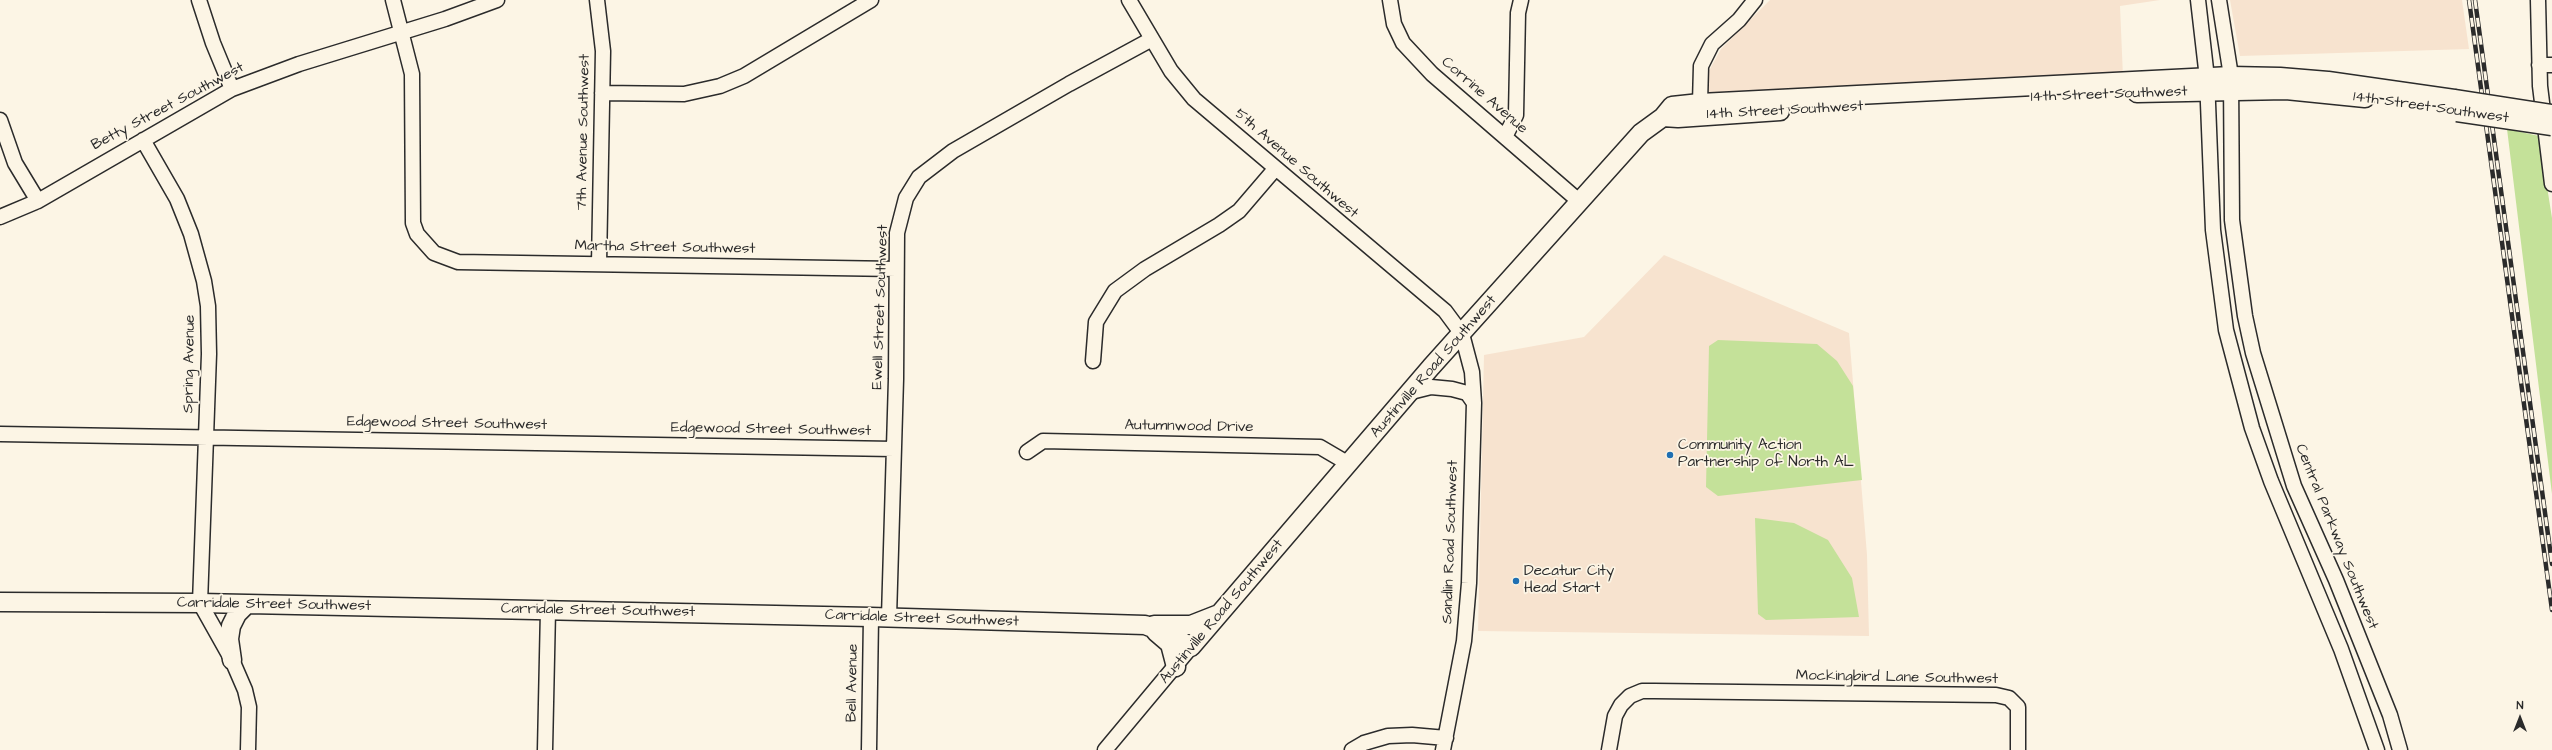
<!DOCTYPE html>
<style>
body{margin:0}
#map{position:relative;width:2552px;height:750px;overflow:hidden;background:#fcf5e5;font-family:"Architects Daughter",sans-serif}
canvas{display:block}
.north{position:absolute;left:2500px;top:698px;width:40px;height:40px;-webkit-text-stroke:3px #fcf5e5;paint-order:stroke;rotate:0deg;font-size:11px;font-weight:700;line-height:16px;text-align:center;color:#2b2b2b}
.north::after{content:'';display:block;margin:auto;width:14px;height:18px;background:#2b2b2b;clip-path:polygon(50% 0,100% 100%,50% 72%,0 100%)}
</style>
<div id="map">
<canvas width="2552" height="750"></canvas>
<div class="north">N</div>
</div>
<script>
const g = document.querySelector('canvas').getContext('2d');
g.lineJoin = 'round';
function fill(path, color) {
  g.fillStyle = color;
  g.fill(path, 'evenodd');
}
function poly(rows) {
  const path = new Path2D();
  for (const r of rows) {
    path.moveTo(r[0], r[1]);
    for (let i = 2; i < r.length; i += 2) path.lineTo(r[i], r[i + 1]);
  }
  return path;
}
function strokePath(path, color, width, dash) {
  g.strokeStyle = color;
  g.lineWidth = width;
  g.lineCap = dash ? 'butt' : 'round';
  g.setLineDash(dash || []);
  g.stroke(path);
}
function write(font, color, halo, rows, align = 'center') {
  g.font = font + ' "Architects Daughter",sans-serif';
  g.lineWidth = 3.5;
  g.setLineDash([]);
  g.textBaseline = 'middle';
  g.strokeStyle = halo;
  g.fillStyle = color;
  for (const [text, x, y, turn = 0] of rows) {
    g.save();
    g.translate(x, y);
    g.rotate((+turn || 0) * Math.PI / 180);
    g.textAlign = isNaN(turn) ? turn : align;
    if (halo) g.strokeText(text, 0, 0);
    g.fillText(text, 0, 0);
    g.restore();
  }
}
const built = poly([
 [1770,0,2160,0,2120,6,2123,77,1715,97,1699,89,1721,49],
 [2230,0,2462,0,2469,49,2240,56],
 [1664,255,1849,333,1867,555,1869,636,1478,631,1484,355,1584,337]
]);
const green = poly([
 [2507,129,2539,136,2552,218,2552,494],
 [1718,340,1817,344,1837,361,1853,386,1862,480,1718,496,1706,487,1709,346],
 [1755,518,1794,523,1828,540,1852,578,1859,617,1766,620,1758,614]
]);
const minor = poly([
 [199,0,213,43,232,89],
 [393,0,412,74,413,223,417,234,434,253,458,262,896,269],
 [597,0,603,51,599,264],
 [1129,0,1171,71,1194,99,1445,311,1462,334,1472,372,1474,403,1469,583,1464,641,1443,750],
 [1390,0,1394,24,1403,43,1432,74,1580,202],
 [2198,0,2207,78,2213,230,2226,330,2252,428,2271,481,2341,649,2377,750],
 [2219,0,2231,76,2232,220,2245,316,2253,353,2294,486,2336,580,2390,715,2400,750],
 [2538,0,2540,86,2552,184],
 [2539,65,2552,65],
 [602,93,684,94,720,86,744,76,871,0],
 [1700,103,1701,66,1712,44,1739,20,1755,0],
 [0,120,15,163,38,201],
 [1505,137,1516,115,1518,13,1521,0],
 [143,140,177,199,191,234,204,281,208,306,209,354,200,603,232,660,245,690,249,707,248,750],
 [0,217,38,201,232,89,299,64,445,19,497,0],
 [1093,361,1096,322,1115,291,1145,269,1219,225,1239,211,1275,169],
 [1411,392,1431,387,1452,389,1467,393,1474,403],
 [0,434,894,449],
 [1027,452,1043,441,1320,447,1349,464],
 [889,617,896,379,897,233,906,198,919,177,953,151,1069,84,1152,39],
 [545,750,548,610],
 [869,750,871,617],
 [1105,750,1191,647],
 [1352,750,1364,743,1388,736,1412,735,1446,738],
 [1609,750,1615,716,1621,705,1630,696,1642,691,1654,691,1996,695,2009,698,2018,707,2018,750]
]);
const major = poly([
 [2137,93,2286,90,2365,98],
 [1663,117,1678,118,1780,111],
 [0,602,200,603,871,617,1145,625,1171,635,1191,647,1431,367,1641,133,1663,117,1672,106,1700,103,2231,76,2280,77,2328,81,2454,99],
 [1154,625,1191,625,1219,614],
 [1156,632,1170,644,1176,667],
 [232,660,229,639,231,626,237,614,247,604]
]);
const rail = poly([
 [2469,0,2552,610],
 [2475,0,2552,564]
]);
const majorBridge = poly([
 [2454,99,2552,114],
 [2457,112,2552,126]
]);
const markers = [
 [1670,455,4,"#1f6fb2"],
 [1516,581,4,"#1f6fb2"]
];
const streetNames = [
 ["14th Street Southwest",2109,95,-2],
 ["Corrine Avenue",1484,96,41],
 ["Betty Street Southwest",168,107,-28],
 ["14th Street Southwest",2431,108,8],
 ["14th Street Southwest",1785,111,-3],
 ["7th Avenue Southwest",584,132,-89],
 ["5th Avenue Southwest",1296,164,41],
 ["Martha Street Southwest",665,248,1],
 ["Ewell Street Southwest",881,307,-88],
 ["Spring Avenue",190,364,-89],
 ["Austinville Road Southwest",1434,367,-49],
 ["Edgewood Street Southwest",447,424,1],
 ["Autumnwood Drive",1189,427,1],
 ["Edgewood Street Southwest",771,430,1],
 ["Central Parkway Southwest",2336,537,68],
 ["Sandlin Road Southwest",1451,542,-88],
 ["Carridale Street Southwest",274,605,1],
 ["Carridale Street Southwest",598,611,1],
 ["Austinville Road Southwest",1222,612,-50],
 ["Carridale Street Southwest",922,619,2],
 ["Mockingbird Lane Southwest",1897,678,1],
 ["Bell Avenue",853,683,-89]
];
const poiNames = [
 ["Community Action",1678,446],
 ["Partnership of North AL",1678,463],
 ["Decatur City",1524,572],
 ["Head Start",1524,589]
];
fill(built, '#f7e3cf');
fill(green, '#c4e199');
strokePath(minor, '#2b2b2b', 17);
strokePath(major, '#2b2b2b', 21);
strokePath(minor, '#fcf5e5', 14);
strokePath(major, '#fcf5e5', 18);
strokePath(rail, '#2b2b2b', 4.5);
strokePath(rail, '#fcf5e5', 3, [9]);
strokePath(majorBridge, '#2b2b2b', 21, []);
strokePath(majorBridge, '#fcf5e5', 18);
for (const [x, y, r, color] of markers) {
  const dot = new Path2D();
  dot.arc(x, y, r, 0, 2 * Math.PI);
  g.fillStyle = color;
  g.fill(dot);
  strokePath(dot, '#fcf5e5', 1.5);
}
write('15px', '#2b2b2b', '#fcf5e5', streetNames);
write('15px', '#2b2b2b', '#fcf5e5', poiNames, 'left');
</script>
